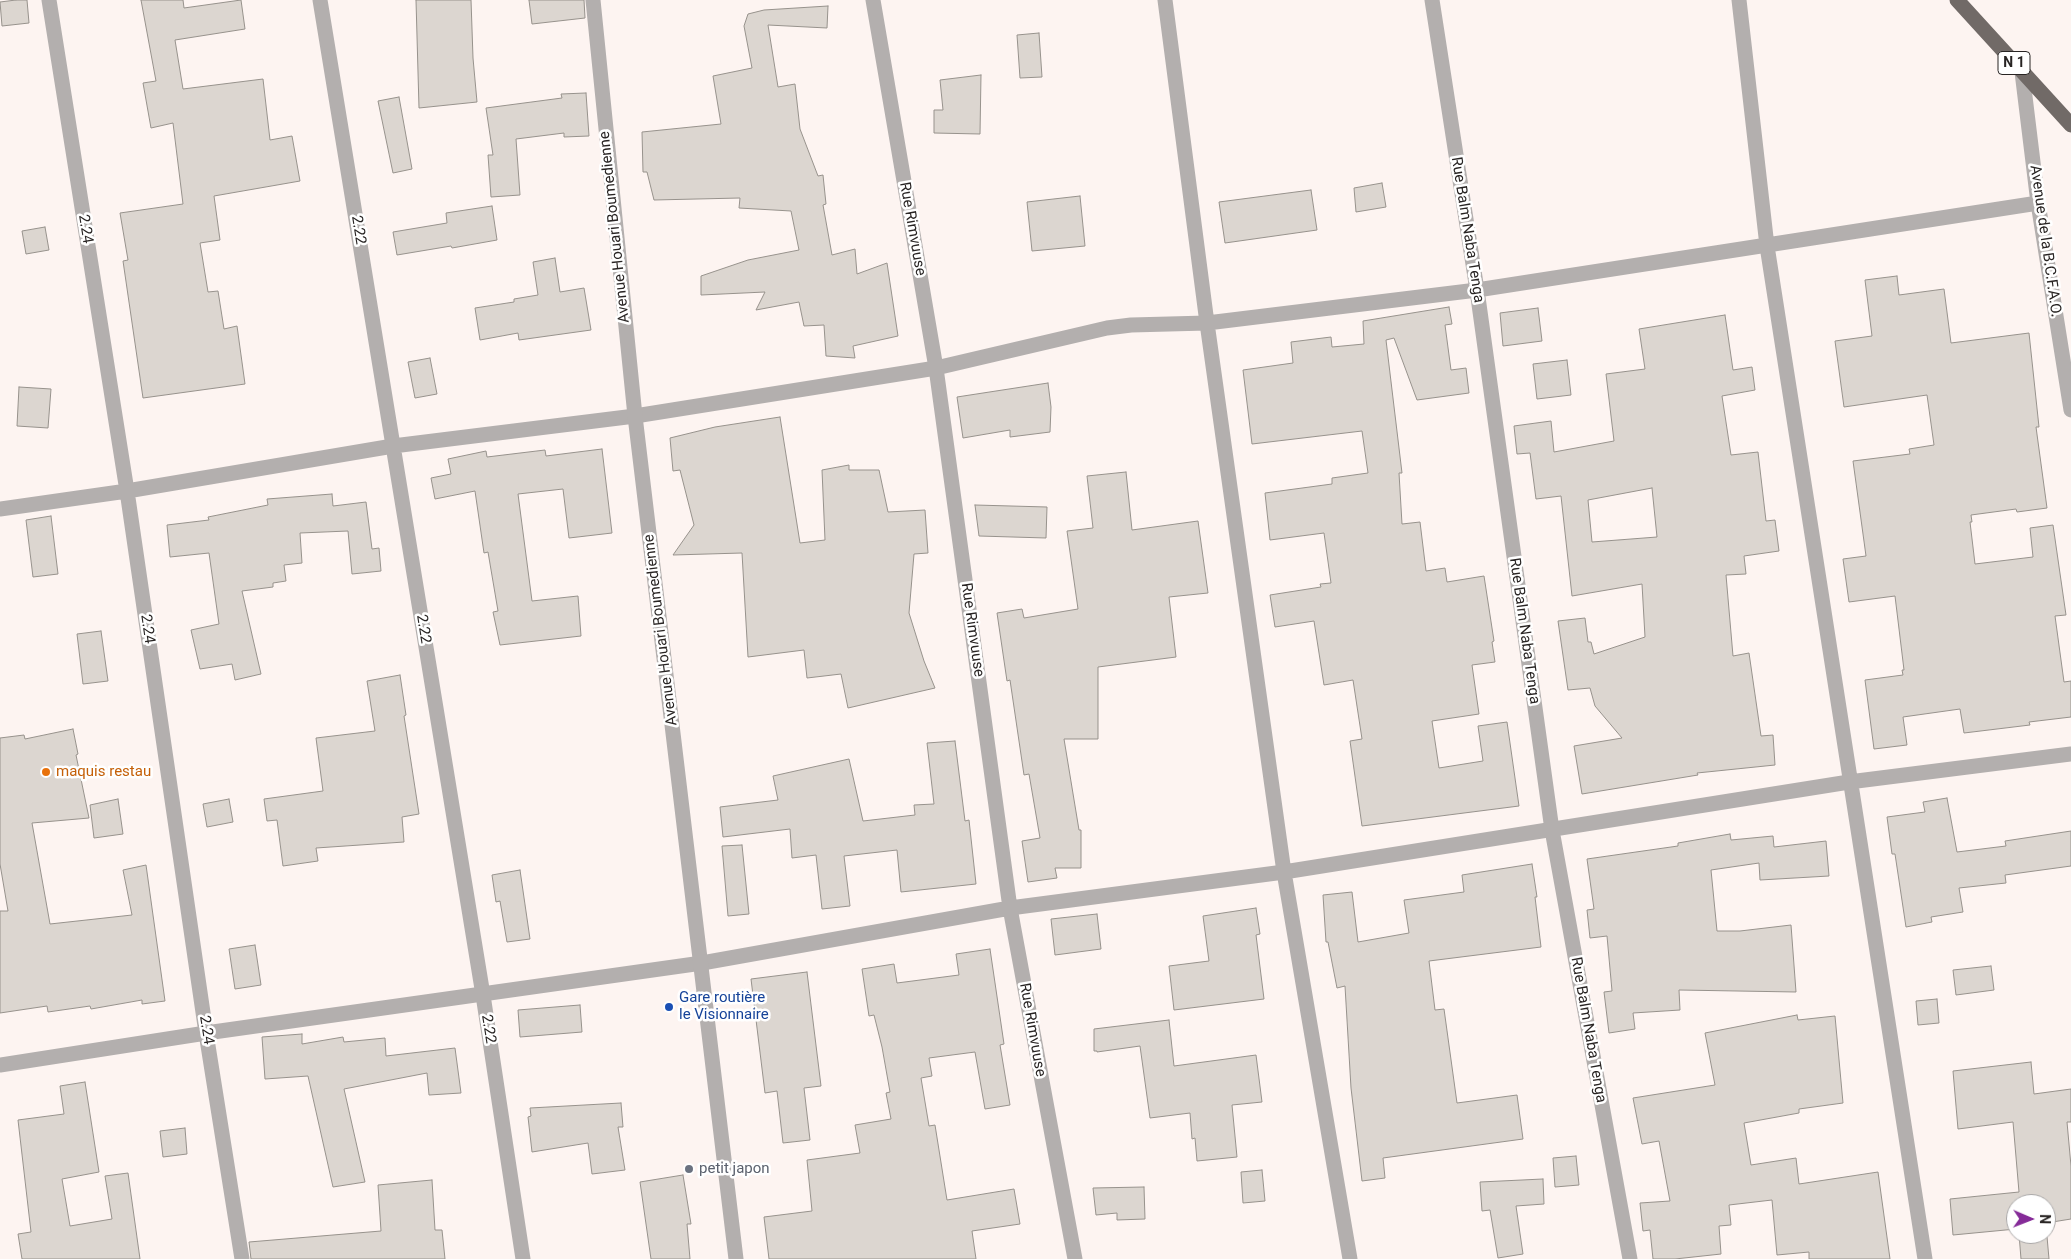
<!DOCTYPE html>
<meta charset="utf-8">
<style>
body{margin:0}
#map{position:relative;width:2071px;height:1259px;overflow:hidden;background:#fdf4f1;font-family:Roboto,sans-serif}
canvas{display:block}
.north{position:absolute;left:2006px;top:1194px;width:50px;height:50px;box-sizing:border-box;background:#fff;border:1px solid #a9a7a7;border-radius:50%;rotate:91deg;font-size:14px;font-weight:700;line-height:20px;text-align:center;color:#282423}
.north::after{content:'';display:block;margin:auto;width:18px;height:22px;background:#852b98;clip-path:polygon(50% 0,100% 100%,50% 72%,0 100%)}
</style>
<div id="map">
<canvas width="2071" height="1259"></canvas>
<div class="north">N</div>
</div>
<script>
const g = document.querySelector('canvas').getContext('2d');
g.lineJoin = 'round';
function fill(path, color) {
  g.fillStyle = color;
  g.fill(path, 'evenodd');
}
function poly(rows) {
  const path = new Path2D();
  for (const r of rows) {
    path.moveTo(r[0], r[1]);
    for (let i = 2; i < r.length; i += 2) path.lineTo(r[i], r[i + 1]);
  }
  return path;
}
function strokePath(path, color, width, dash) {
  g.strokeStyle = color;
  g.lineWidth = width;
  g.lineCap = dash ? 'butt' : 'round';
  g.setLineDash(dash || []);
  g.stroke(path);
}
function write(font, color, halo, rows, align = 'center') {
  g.font = font + ' Roboto,sans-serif';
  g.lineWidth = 5;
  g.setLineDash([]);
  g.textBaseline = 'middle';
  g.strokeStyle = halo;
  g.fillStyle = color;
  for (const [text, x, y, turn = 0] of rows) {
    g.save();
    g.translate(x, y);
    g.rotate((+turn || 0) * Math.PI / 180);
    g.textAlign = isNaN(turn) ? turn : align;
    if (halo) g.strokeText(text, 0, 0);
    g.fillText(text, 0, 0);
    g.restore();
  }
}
const building = poly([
 [16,0,27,0,29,23,2,26,0,2,16,0],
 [141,0,183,0,184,8,241,0,245,29,175,40,183,89,263,79,270,140,292,136,300,181,214,196,220,240,200,243,208,292,218,291,224,329,237,326,245,384,143,398,123,261,128,260,120,213,183,204,173,123,151,128,143,83,156,81,141,0],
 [416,0,471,0,473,58,477,102,419,108,416,0],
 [529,0,584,0,585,18,532,24,529,0],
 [828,6,827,28,768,25,778,87,795,84,800,129,818,176,823,175,826,204,823,205,832,255,855,249,857,274,887,263,898,336,853,346,855,358,826,356,824,325,804,326,799,302,756,310,765,292,701,295,701,276,748,260,799,250,791,211,739,208,740,198,654,200,647,172,643,172,642,132,721,124,713,76,752,68,744,26,748,14,764,10,828,6],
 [1039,33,1042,77,1020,78,1017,35,1039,33],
 [981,75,980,134,934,133,934,110,943,110,940,80,981,75],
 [586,93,589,136,564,137,564,133,516,139,520,195,491,197,488,155,493,155,486,108,562,98,561,94,586,93],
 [399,97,412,169,393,173,378,101,399,97],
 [1382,183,1386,207,1356,212,1354,188,1382,183],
 [1311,190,1317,230,1225,243,1219,202,1311,190],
 [1080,196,1085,246,1032,251,1027,202,1080,196],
 [492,206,497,240,452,248,451,246,397,255,393,232,447,223,446,213,492,206],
 [45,227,49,250,26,254,22,231,45,227],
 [555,258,560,292,584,288,591,330,519,340,518,333,480,340,475,308,514,302,514,299,538,295,533,262,555,258],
 [1897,276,1899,295,1944,289,1951,343,2029,333,2039,427,2036,427,2047,508,2017,512,2016,509,1971,515,1972,522,1970,522,1975,564,2033,557,2030,528,2053,525,2066,615,2055,616,2064,682,2071,681,2071,717,2029,722,2030,725,1964,733,1960,709,1903,717,1907,745,1874,749,1865,680,1903,675,1902,670,1904,670,1895,596,1849,602,1843,559,1866,556,1853,461,1910,454,1909,449,1934,445,1927,395,1844,407,1835,341,1872,336,1865,280,1897,276],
 [1449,307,1452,324,1445,325,1451,370,1466,368,1469,393,1417,400,1394,338,1386,340,1402,473,1399,473,1402,524,1420,522,1426,571,1445,568,1447,582,1484,576,1494,641,1492,642,1495,662,1472,665,1479,714,1432,721,1439,768,1483,761,1478,726,1507,722,1519,806,1362,826,1350,741,1362,739,1353,680,1324,685,1314,621,1275,627,1270,595,1321,587,1320,584,1331,583,1324,533,1270,540,1265,493,1332,484,1332,478,1368,473,1362,431,1252,444,1243,370,1293,363,1291,342,1331,337,1332,347,1364,344,1363,321,1449,307],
 [1538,308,1542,341,1503,346,1500,313,1538,308],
 [1725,315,1733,370,1752,367,1755,390,1722,396,1731,455,1758,452,1766,521,1775,520,1779,551,1744,556,1746,574,1726,575,1733,656,1749,653,1761,736,1773,735,1775,765,1697,773,1698,775,1582,794,1574,746,1622,738,1595,706,1590,688,1568,690,1558,621,1585,618,1588,642,1591,642,1594,654,1645,637,1642,584,1572,596,1561,496,1536,499,1530,453,1517,454,1514,426,1551,421,1554,452,1614,441,1606,374,1645,369,1639,329,1725,315],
 [1652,488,1657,537,1592,542,1588,500,1652,488],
 [430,358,437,394,415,398,408,362,430,358],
 [1567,360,1571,395,1537,399,1533,364,1567,360],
 [1048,383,1051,407,1050,432,1010,437,1010,430,963,438,957,397,1048,383],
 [19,387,51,389,48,428,17,426,19,387],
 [780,417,800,543,825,540,822,470,849,465,849,470,879,470,888,512,925,510,928,553,914,554,909,613,924,661,935,688,848,708,841,674,807,678,804,650,748,657,742,553,673,555,694,525,680,470,673,471,670,438,715,427,780,417],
 [602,449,612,533,569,538,563,489,518,494,532,601,578,596,581,636,500,645,493,612,498,611,488,552,484,553,475,491,435,499,431,478,451,474,448,459,486,451,487,457,545,450,546,456,602,449],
 [1126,472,1132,530,1198,521,1208,593,1169,597,1176,657,1098,667,1098,739,1064,739,1079,830,1081,830,1081,868,1055,868,1057,878,1028,882,1022,841,1040,838,1029,774,1024,775,1010,680,1007,681,997,613,1022,609,1024,618,1078,609,1067,531,1093,528,1087,476,1126,472],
 [332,494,333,506,366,502,372,549,379,548,381,571,352,574,348,531,300,533,302,563,284,565,286,581,273,583,273,587,242,591,261,674,235,680,232,664,200,669,191,630,219,624,209,553,170,557,167,525,209,520,208,517,268,505,267,499,332,494],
 [975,505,1047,507,1046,538,979,536,975,505],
 [51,516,58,574,33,577,26,520,51,516],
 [101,631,108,681,83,684,77,634,101,631],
 [400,675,406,715,404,716,419,814,402,817,404,842,316,848,318,861,283,866,277,820,267,821,264,799,323,791,316,738,375,731,367,681,400,675],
 [73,729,78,754,76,755,89,818,32,823,50,924,132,915,123,870,146,865,165,1001,142,1004,142,1000,91,1009,90,1006,48,1012,47,1006,0,1013,0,911,8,911,0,864,0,738,24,735,25,739,73,729],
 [955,741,965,821,969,820,976,884,901,892,897,850,844,856,850,906,822,909,816,855,792,858,790,829,723,837,720,807,778,800,773,776,849,759,863,821,915,815,914,805,934,804,927,743,955,741],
 [1947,798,1957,852,2006,846,2005,841,2071,831,2071,866,2005,875,2006,883,1959,888,1963,912,1931,917,1932,922,1906,927,1895,854,1892,854,1887,817,1925,812,1923,802,1947,798],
 [118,799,123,834,94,838,90,805,118,799],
 [229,799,233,822,207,827,203,804,229,799],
 [1730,834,1731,840,1773,836,1774,847,1826,841,1829,876,1760,880,1759,863,1711,870,1717,931,1740,931,1791,925,1796,992,1679,990,1680,1010,1633,1013,1635,1029,1609,1033,1604,992,1612,991,1607,936,1590,938,1587,910,1594,909,1587,859,1678,846,1678,843,1730,834],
 [742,845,749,914,728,916,722,846,742,845],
 [1532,864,1537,897,1535,897,1541,947,1429,961,1435,1010,1444,1009,1457,1103,1517,1095,1523,1139,1383,1158,1385,1178,1362,1181,1351,1088,1345,986,1337,988,1328,942,1326,942,1323,895,1352,892,1358,942,1409,933,1404,900,1464,892,1462,875,1532,864],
 [520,870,530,939,507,942,500,901,496,902,492,875,520,870],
 [1256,908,1260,934,1256,935,1264,999,1174,1010,1169,966,1209,961,1203,916,1256,908],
 [1097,914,1101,949,1055,955,1051,919,1097,914],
 [255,945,261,985,235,989,229,949,255,945],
 [990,949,1004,1044,1000,1045,1010,1105,985,1109,975,1052,929,1058,932,1076,921,1078,929,1126,935,1125,947,1200,1014,1189,1020,1224,972,1231,976,1259,769,1259,764,1217,812,1211,807,1160,860,1153,855,1125,891,1119,886,1093,890,1092,882,1047,874,1015,869,1016,862,969,894,964,897,983,959,975,956,954,990,949],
 [1991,966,1994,990,1956,995,1953,970,1991,966],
 [807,972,821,1086,804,1088,810,1140,783,1143,777,1091,765,1093,751,979,807,972],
 [1937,999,1939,1023,1918,1025,1916,1001,1937,999],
 [580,1005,582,1032,520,1037,518,1010,580,1005],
 [1797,1015,1798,1020,1835,1016,1843,1103,1799,1109,1799,1113,1744,1123,1751,1165,1796,1158,1799,1184,1878,1172,1890,1259,1809,1259,1809,1252,1777,1255,1772,1200,1729,1205,1731,1225,1719,1226,1721,1254,1675,1259,1653,1259,1650,1230,1643,1231,1640,1203,1670,1201,1659,1141,1642,1144,1633,1098,1715,1085,1705,1033,1797,1015],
 [1169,1020,1174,1066,1256,1055,1262,1102,1232,1105,1237,1157,1197,1161,1195,1138,1192,1139,1190,1113,1150,1118,1140,1046,1097,1052,1097,1051,1094,1051,1094,1029,1169,1020],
 [302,1034,302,1044,343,1037,344,1042,385,1038,386,1056,455,1048,461,1093,429,1095,427,1073,344,1089,365,1182,333,1187,308,1076,265,1079,262,1037,302,1034],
 [2031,1062,2034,1094,2071,1089,2071,1122,2067,1122,2071,1166,2071,1219,2046,1223,2046,1204,2016,1204,2016,1229,1953,1235,1950,1199,2019,1192,2013,1122,1958,1129,1953,1071,2031,1062],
 [85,1082,99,1172,62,1179,70,1226,112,1219,105,1176,128,1173,140,1259,22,1259,18,1234,31,1232,18,1120,64,1114,60,1086,85,1082],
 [621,1103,623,1127,618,1127,625,1170,592,1174,588,1143,532,1152,528,1117,531,1116,530,1108,621,1103],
 [185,1128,187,1154,163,1157,160,1131,185,1128],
 [1576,1156,1579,1185,1555,1187,1553,1158,1576,1156],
 [1262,1170,1265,1201,1243,1203,1241,1172,1262,1170],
 [683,1175,691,1224,687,1224,690,1259,651,1259,640,1182,683,1175],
 [1543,1179,1544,1204,1516,1206,1523,1254,1498,1258,1490,1210,1482,1211,1480,1182,1543,1179],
 [432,1180,435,1230,442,1230,445,1259,251,1259,249,1242,381,1231,378,1185,432,1180],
 [1144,1187,1145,1219,1117,1220,1117,1213,1096,1215,1093,1188,1144,1187],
 [2046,1225,2049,1259,2021,1259,2019,1234,2046,1234,2046,1225]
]);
const minor = poly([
 [49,0,127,491,206,1033,242,1259],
 [320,0,483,995,523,1259],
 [873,0,936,368,1010,908,1075,1259],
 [1165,0,1207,323,1284,872,1350,1259],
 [1432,0,1477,290,1552,830,1630,1259],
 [1739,0,1767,246,1925,1259],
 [2022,72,2038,203,2071,410],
 [0,509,127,491,393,446,635,416,936,368,1107,328,1131,325,1207,323,1477,290,2038,203],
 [0,1065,206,1033,702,963,1010,908,1284,872,1849,782,2071,754]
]);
const tertiary = poly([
 [593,0,635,416,736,1259]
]);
const trunk = poly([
 [1957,0,2071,125]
]);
const markers = [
 [46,772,5,"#e8710a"],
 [669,1007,5,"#1a4fb4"],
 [689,1169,5,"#6b7280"]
];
const shields = [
 [2014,63,32]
];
const shieldNames = [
 ["N 1",2014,63]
];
const streetNames = [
 ["Avenue Houari Boumedienne",615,227,-96],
 ["2.24",85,229,81],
 ["Rue Rimvuuse",912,229,80],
 ["2.22",358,230,81],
 ["Rue Balm Naba Tenga",1467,230,81],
 ["Avenue de la B.C.F.A.O.",2045,241,82],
 ["2.24",147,629,82],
 ["2.22",423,629,81],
 ["Avenue Houari Boumedienne",661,630,-97],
 ["Rue Rimvuuse",972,630,82],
 ["Rue Balm Naba Tenga",1524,631,82],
 ["2.22",488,1029,81],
 ["2.24",206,1030,81],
 ["Rue Rimvuuse",1032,1030,80],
 ["Rue Balm Naba Tenga",1588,1030,80]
];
const foodNames = [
 ["maquis restau",56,772]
];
const transitNames = [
 ["Gare routière",679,998],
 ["le Visionnaire",679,1015]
];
const worshipNames = [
 ["petit japon",699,1169]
];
fill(building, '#dcd6d0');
strokePath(building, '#97928c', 1);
strokePath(minor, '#b3afae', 15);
strokePath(tertiary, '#b3afae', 15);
strokePath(trunk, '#716a67', 15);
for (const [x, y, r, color] of markers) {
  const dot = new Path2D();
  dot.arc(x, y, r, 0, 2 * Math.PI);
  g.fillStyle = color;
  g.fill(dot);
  strokePath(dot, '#fff', 2);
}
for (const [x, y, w] of shields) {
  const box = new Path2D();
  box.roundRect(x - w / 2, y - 11.5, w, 23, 4);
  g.fillStyle = '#fff';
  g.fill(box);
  strokePath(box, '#282423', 1);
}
write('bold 14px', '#282423', null, shieldNames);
write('15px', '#282423', '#fff', streetNames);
write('15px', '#c56008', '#fff', foodNames, 'left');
write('15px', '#164399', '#fff', transitNames, 'left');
write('15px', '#5b616d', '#fff', worshipNames, 'left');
</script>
